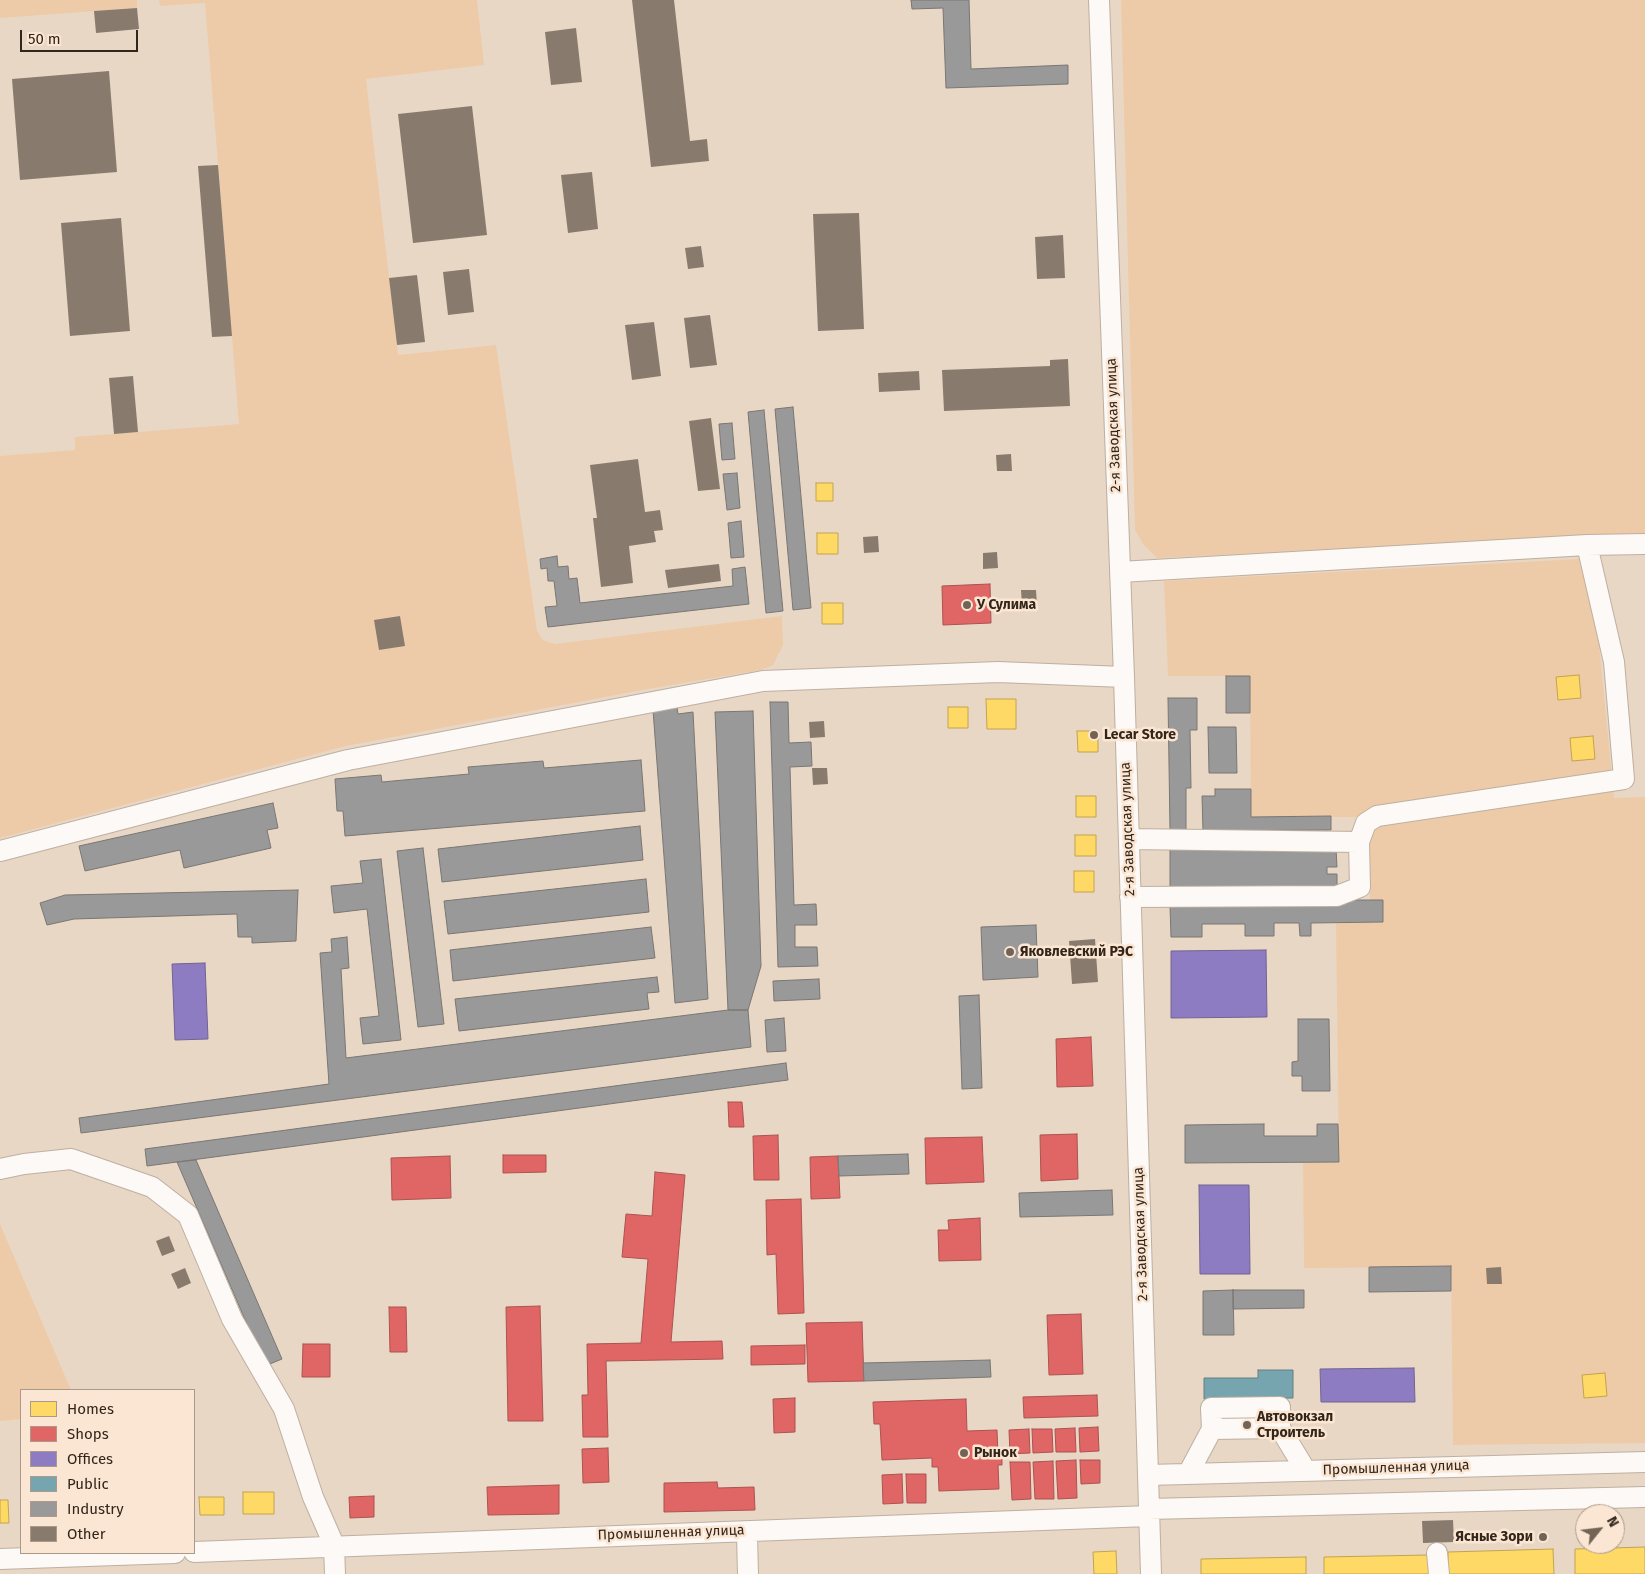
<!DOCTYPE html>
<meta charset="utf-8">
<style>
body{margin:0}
#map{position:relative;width:1645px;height:1574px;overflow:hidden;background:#e9d7c5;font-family:"Fira Sans",sans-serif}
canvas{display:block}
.legend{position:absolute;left:20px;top:1389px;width:175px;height:165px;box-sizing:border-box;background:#fbe6d3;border:1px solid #ab9989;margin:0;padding:6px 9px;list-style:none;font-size:15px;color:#322519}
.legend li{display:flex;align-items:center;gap:10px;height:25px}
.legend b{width:25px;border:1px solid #ab9989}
.north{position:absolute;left:1575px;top:1504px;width:50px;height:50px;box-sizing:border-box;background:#fbe6d3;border:1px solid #ab9989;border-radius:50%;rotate:61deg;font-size:14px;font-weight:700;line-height:20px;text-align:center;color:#322519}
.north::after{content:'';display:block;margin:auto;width:18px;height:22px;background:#726355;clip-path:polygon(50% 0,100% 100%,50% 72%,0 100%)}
.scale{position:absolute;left:20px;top:30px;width:118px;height:22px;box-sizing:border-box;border:2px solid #322519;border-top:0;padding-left:6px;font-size:15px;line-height:18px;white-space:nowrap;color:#322519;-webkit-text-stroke:4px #fbe6d3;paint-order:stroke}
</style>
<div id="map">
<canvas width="1645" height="1574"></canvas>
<ul class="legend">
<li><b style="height:14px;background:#ffd966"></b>Homes</li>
<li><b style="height:14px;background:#e06666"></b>Shops</li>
<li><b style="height:14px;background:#8e7cc3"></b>Offices</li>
<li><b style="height:14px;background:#76a5af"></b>Public</li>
<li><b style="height:14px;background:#999"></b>Industry</li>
<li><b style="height:14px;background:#887b6e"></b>Other</li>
</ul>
<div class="north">N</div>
<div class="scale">50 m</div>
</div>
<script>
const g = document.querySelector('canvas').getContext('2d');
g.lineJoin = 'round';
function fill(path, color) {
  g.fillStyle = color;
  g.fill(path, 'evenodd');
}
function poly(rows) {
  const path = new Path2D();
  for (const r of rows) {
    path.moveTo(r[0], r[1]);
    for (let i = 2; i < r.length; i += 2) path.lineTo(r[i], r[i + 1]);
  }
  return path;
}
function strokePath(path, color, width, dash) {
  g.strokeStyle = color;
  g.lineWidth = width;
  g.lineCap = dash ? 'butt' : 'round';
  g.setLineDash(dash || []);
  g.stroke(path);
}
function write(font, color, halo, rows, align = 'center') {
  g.font = font + ' "Fira Sans",sans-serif';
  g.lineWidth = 5;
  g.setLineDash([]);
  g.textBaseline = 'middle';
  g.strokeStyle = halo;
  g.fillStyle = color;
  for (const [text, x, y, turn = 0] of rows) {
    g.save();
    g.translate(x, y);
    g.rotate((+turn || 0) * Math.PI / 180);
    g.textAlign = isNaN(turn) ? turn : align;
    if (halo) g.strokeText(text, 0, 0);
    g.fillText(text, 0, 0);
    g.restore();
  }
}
const green = poly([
 [0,0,137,0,137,8,0,18],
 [159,0,477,0,484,65,366,79,398,355,496,345,537,631,543,640,555,644,782,616,783,645,773,665,761,670,642,690,346,746,0,838,0,456,75,450,75,437,239,424,205,3,160,6],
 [1121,0,1645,0,1645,535,1157,558,1143,544,1135,530],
 [1579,559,1599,643,1614,798,1645,797,1645,1443,1453,1445,1451,1267,1304,1268,1303,1162,1339,1162,1336,923,1383,922,1382,900,1370,900,1368,817,1251,817,1250,676,1168,676,1164,581],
 [0,1224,71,1390,21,1390,21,1419,0,1421]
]);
const homes = poly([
 [816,483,833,483,833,501,816,501,816,483],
 [817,533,838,533,838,554,817,554,817,533],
 [822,603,843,603,843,624,822,624,822,603],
 [1579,675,1581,698,1558,700,1556,677,1579,675],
 [986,699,1016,699,1016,729,987,729,986,699],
 [948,707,968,707,968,728,948,728,948,707],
 [1077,731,1098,731,1098,752,1078,752,1077,731],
 [1593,736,1595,759,1572,761,1570,738,1593,736],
 [1076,796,1096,796,1096,817,1076,817,1076,796],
 [1075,835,1096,835,1096,856,1075,856,1075,835],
 [1074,871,1094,871,1094,892,1074,892,1074,871],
 [1605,1373,1607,1396,1584,1398,1582,1375,1605,1373],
 [243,1492,274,1492,274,1514,243,1514,243,1492],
 [199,1497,224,1497,224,1515,200,1515,199,1497],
 [0,1500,8,1500,9,1523,0,1523,0,1500],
 [1645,1547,1645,1574,1575,1574,1575,1549,1645,1547],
 [1553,1549,1554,1574,1448,1574,1448,1552,1553,1549],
 [1116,1551,1117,1574,1094,1574,1093,1552,1116,1551],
 [1429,1555,1429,1574,1324,1574,1324,1557,1429,1555],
 [1306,1557,1306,1574,1201,1574,1201,1559,1306,1557]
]);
const shops = poly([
 [990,584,991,623,943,625,942,586,990,584],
 [1091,1037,1093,1086,1057,1087,1056,1039,1091,1037],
 [728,1102,742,1102,744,1127,729,1127,728,1102],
 [1077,1134,1078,1179,1041,1181,1040,1135,1077,1134],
 [778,1135,779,1180,754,1180,753,1136,778,1135],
 [982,1137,984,1182,926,1184,925,1138,982,1137],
 [503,1155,546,1155,546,1172,503,1173,503,1155],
 [450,1156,451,1198,392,1200,391,1158,450,1156],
 [838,1156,840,1198,811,1199,810,1157,838,1156],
 [655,1172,685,1175,671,1342,722,1341,723,1359,606,1361,608,1437,583,1437,582,1395,588,1395,587,1344,641,1343,648,1259,622,1257,626,1214,652,1216,655,1172],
 [801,1199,804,1313,778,1314,776,1254,767,1255,766,1200,801,1199],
 [980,1218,981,1260,939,1261,938,1230,949,1230,948,1220,980,1218],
 [540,1306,543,1421,508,1421,506,1307,540,1306],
 [389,1307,406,1307,407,1352,390,1352,389,1307],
 [1081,1314,1083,1374,1049,1375,1047,1315,1081,1314],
 [862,1322,864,1381,808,1382,806,1323,862,1322],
 [303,1344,330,1344,330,1377,302,1377,303,1344],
 [805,1345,805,1364,751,1365,751,1346,805,1345],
 [1097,1395,1098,1416,1024,1418,1023,1397,1097,1395],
 [795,1398,795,1432,774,1433,773,1399,795,1398],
 [966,1399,967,1431,997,1430,998,1456,1002,1456,1002,1465,998,1465,999,1489,939,1491,938,1467,932,1467,932,1458,882,1460,880,1424,874,1424,873,1402,966,1399],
 [1098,1427,1099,1451,1080,1452,1079,1428,1098,1427],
 [1075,1428,1076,1452,1056,1452,1055,1429,1075,1428],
 [1029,1429,1030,1453,1010,1454,1009,1430,1029,1429],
 [1032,1429,1052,1429,1053,1452,1033,1453,1032,1429],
 [608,1448,609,1482,583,1483,582,1449,608,1448],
 [1076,1460,1077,1498,1058,1499,1056,1461,1076,1460],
 [1080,1460,1100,1460,1100,1483,1081,1484,1080,1460],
 [1053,1461,1054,1499,1035,1499,1033,1462,1053,1461],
 [1010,1462,1030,1462,1031,1499,1012,1500,1010,1462],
 [902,1474,903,1503,883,1504,882,1475,902,1474],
 [906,1474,926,1474,926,1503,907,1503,906,1474],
 [717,1482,718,1488,754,1487,755,1510,664,1512,664,1483,717,1482],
 [559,1485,559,1514,488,1515,487,1487,559,1485],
 [374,1496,374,1517,350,1518,349,1497,374,1496]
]);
const offices = poly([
 [1266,950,1267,1017,1171,1018,1171,951,1266,950],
 [205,963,208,1039,175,1040,172,964,205,963],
 [1199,1185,1249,1185,1250,1274,1200,1274,1199,1185],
 [1414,1368,1415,1402,1321,1402,1320,1369,1414,1368]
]);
const public = poly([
 [1258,1370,1293,1370,1293,1398,1204,1399,1204,1378,1258,1378,1258,1370]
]);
const industry = poly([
 [911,0,969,0,971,69,1068,65,1068,84,946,88,943,8,912,9,911,0],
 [793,407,811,608,793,610,775,409,793,407],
 [764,410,783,611,766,613,748,412,764,410],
 [732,423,735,459,722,460,719,424,732,423],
 [737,473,740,508,727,510,723,474,737,473],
 [741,521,744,557,731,558,728,523,741,521],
 [557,556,558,567,568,566,569,579,577,578,580,603,733,586,732,569,745,567,749,604,548,627,545,607,557,606,554,581,548,581,547,568,541,569,540,559,557,556],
 [1226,676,1250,676,1250,713,1226,713,1226,676],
 [1168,698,1197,698,1197,730,1190,730,1191,788,1186,788,1186,830,1170,830,1168,698],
 [770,702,788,702,789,743,811,742,812,766,790,767,794,905,816,904,817,925,795,925,795,947,817,947,818,966,778,967,770,702],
 [677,707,678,714,693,712,708,999,675,1003,653,710,677,707],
 [753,711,761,966,748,1010,728,1010,715,712,753,711],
 [1208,727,1236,727,1237,773,1209,773,1208,727],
 [641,760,645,811,345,836,343,811,337,811,335,779,381,775,382,782,469,774,468,767,543,761,544,768,641,760],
 [1215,789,1251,789,1251,817,1331,816,1331,830,1203,831,1202,796,1215,796,1215,789],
 [273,803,278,828,267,830,271,848,184,868,180,850,85,871,79,846,273,803],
 [640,826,643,860,442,882,438,849,640,826],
 [423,848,444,1024,418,1027,397,851,423,848],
 [1336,848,1337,867,1327,867,1327,874,1337,874,1337,886,1170,888,1170,849,1336,848],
 [381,859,401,1040,363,1044,360,1018,379,1016,367,909,334,913,331,886,363,883,360,861,381,859],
 [646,879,649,912,448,934,444,901,646,879],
 [298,890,296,941,252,943,252,937,238,937,237,914,74,919,47,925,40,903,65,895,298,890],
 [1349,900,1383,900,1383,922,1311,923,1311,936,1300,936,1299,923,1274,923,1274,936,1245,936,1245,924,1202,924,1202,937,1171,937,1170,906,1349,903,1349,900],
 [1036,925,1038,977,983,980,981,927,1036,925],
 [651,927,655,958,453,981,450,950,651,927],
 [347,937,349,968,341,969,346,1058,728,1010,748,1010,751,1047,81,1133,79,1118,329,1084,320,953,332,952,331,939,347,937],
 [657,977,659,992,647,993,649,1009,459,1031,455,999,657,977],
 [819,979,820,999,774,1001,773,981,819,979],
 [979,995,982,1088,962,1089,959,996,979,995],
 [784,1018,786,1051,767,1052,765,1020,784,1018],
 [1298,1019,1329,1019,1330,1091,1302,1091,1302,1076,1292,1076,1292,1062,1298,1061,1298,1019],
 [786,1063,788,1080,147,1166,145,1149,786,1063],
 [1264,1124,1264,1136,1317,1136,1317,1124,1338,1124,1339,1162,1185,1163,1185,1125,1264,1124],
 [908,1154,909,1174,839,1176,838,1156,908,1154],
 [196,1160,282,1359,265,1366,177,1162,196,1160],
 [1112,1190,1113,1215,1020,1217,1019,1193,1112,1190],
 [1451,1266,1451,1291,1369,1292,1369,1267,1451,1266],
 [1233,1290,1234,1335,1203,1335,1203,1291,1233,1290],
 [1233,1290,1304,1290,1304,1308,1233,1309,1233,1290],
 [990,1360,991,1377,864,1381,863,1363,990,1360]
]);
const building = poly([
 [632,0,674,0,690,141,707,139,709,161,651,167],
 [137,8,139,29,96,33,94,11],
 [576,28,582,82,551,85,545,32],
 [109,71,117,172,20,180,12,79],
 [472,106,487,235,413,243,398,114],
 [218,165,232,336,212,337,198,166],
 [592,172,598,229,568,233,561,175],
 [859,213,864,329,818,331,813,214],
 [121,218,130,331,70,336,61,223],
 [1063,235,1065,278,1037,279,1035,237],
 [701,246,704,267,688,269,685,248],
 [469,269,474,312,448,315,443,272],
 [417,275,425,342,397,345,389,278],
 [710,315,717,365,690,368,684,318],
 [654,322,661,376,632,380,625,325],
 [1068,359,1070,406,944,411,942,370,1050,366,1050,360],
 [919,371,920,390,879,392,878,373],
 [133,376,138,432,114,434,109,378],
 [711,418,720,489,698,491,689,421],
 [1011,454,1012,471,997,471,996,455],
 [638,459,645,512,660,510,663,530,654,531,656,542,629,546,633,583,601,587,593,518,597,518,590,465],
 [878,536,879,552,864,553,863,537],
 [997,552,998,568,983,569,983,553],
 [719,564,721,581,668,588,665,570],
 [1021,590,1036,590,1037,606,1022,606],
 [400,616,405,646,379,650,374,620],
 [824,721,825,737,810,738,809,722],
 [812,768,827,768,828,784,813,785],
 [1095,939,1098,982,1072,984,1069,941],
 [169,1236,175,1251,162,1256,156,1241],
 [1501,1267,1502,1284,1487,1284,1486,1268],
 [185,1268,191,1283,178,1289,171,1274],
 [1453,1520,1454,1542,1423,1543,1422,1521]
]);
const minor = poly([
 [1099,0,1124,677,1151,1574],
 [1120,572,1587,545,1645,544],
 [1129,839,1359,842],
 [0,851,348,760,763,681,998,672,1124,677],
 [1130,897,1337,896,1360,887,1359,842,1366,823,1377,816,1624,779,1614,662,1587,545],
 [0,1169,24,1164,71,1159,152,1187,188,1215,232,1319,284,1409,313,1497,334,1545,335,1574],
 [1212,1429,1280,1428],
 [1188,1474,1212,1429,1211,1408,1280,1407,1280,1428,1306,1471],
 [1148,1475,1645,1462],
 [1149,1509,1645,1497],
 [747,1535,748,1574],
 [194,1552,1149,1516],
 [1437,1553,1439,1574],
 [0,1559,175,1553]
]);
const markers = [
 [967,605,5,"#726355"],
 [1094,735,5,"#726355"],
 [1010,952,5,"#726355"],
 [1247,1425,5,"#726355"],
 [964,1453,5,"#726355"],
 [1543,1537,5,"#726355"]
];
const streetNames = [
 ["2-я Заводская улица",1114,425,-92],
 ["2-я Заводская улица",1128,829,-92],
 ["2-я Заводская улица",1141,1234,-92],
 ["Промышленная улица",1396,1468,-2],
 ["Промышленная улица",671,1533,-2]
];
const poiNames = [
 ["У Сулима",977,605],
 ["Lecar Store",1104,735],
 ["Яковлевский РЭС",1020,952],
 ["Автовокзал",1257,1417],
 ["Строитель",1257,1433],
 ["Рынок",974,1453],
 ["Ясные Зори",1533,1537,"right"]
];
fill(green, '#eecba8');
fill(homes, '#ffd966');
strokePath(homes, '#c2a34f', 1);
fill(shops, '#e06666');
strokePath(shops, '#ac524f', 1);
fill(offices, '#8e7cc3');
strokePath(offices, '#726290', 1);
fill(public, '#76a5af');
strokePath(public, '#627f82', 1);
fill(industry, '#999');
strokePath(industry, '#7a7673', 1);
fill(building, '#887b6e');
strokePath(minor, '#beafa1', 22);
strokePath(minor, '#fcf9f6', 20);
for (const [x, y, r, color] of markers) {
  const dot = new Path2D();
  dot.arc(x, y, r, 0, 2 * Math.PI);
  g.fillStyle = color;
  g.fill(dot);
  strokePath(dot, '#fbe6d3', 2);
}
write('14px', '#322519', '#fbe6d3', streetNames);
write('bold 14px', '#322519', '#fbe6d3', poiNames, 'left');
</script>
